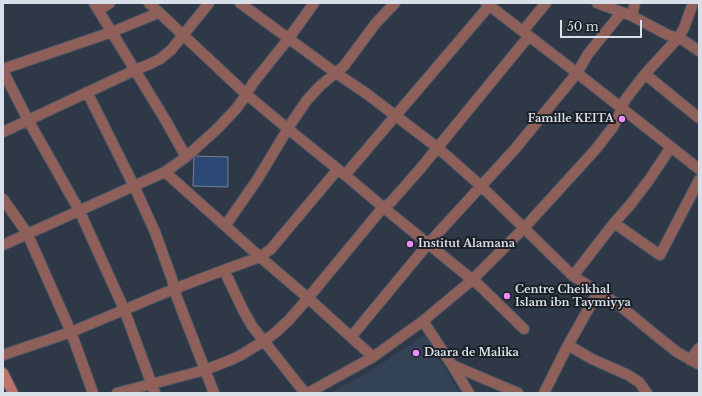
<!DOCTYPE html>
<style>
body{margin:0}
#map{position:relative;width:702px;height:396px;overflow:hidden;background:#2e3847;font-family:"Libre Baskerville",serif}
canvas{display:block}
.frame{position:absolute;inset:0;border:4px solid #d8dfe8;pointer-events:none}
.scale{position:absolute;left:560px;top:20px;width:82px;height:18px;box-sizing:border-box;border:2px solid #d8dfe8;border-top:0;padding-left:5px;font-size:12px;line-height:14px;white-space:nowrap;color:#d8dfe8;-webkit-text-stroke:3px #1b1f26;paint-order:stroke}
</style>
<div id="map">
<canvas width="702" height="396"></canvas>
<div class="frame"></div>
<div class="scale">50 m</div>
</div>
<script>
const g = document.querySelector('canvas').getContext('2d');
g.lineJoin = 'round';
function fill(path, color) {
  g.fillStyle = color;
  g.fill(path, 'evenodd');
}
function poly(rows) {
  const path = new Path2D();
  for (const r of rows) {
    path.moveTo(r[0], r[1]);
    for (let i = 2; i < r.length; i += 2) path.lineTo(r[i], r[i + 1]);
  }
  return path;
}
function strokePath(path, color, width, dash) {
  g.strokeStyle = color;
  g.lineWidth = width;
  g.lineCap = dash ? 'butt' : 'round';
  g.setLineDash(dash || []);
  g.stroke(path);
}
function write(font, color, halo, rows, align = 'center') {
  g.font = font + ' "Libre Baskerville",serif';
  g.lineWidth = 4;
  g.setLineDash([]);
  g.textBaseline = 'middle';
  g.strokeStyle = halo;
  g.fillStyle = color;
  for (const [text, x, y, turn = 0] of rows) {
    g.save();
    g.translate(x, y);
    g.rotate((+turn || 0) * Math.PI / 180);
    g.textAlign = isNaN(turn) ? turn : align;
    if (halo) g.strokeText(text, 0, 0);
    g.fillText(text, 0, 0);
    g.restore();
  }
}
const built = poly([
 [425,335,460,393,329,393,369,372]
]);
const building = poly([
 [194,156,228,157,228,187,193,186,194,156]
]);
const street = poly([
 [94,3,166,121,186,157],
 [149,3,246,94,288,129,345,175,384,208,480,286,524,329],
 [240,3,333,71,367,94,438,148,481,186,573,276,619,305,658,337,677,352,698,364],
 [486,3,577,73,699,169],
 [597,3,632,16,668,35,683,40,699,51],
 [99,10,110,3],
 [632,16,635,3],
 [523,31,546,3],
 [3,69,112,32,158,13],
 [3,71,28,120,79,210,124,309,155,393],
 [645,74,699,118],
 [87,92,134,186,155,232,172,279,176,295,214,393],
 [3,132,135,70,150,64,160,59,171,50,209,3],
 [165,172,260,257,308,298,373,357],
 [345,175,489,6],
 [3,199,27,233,71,332,93,393],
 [614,223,660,255,699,180],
 [225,226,257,180,292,122,307,100,320,86,344,66,376,23,395,3],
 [3,245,165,172,186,157,217,129,236,109,244,98,253,83,289,38,314,3],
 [224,270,243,310,252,326,305,393],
 [573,276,614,223,630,205,649,180,671,147],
 [423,321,452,365,469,393],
 [351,337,428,244,515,149,577,73,588,54,621,13],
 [568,345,592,359,628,375,639,382,647,393],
 [3,355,71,332,174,289,224,270,260,257,271,249,338,169],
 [690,360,699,348],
 [452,365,518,393],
 [117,393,205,370,233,359,241,355,264,341,275,333,289,320,308,298,380,211,391,202,420,169,529,36],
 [308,393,373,357,423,321,472,280,524,228,596,149,613,127,617,119,625,100,645,74,678,38,684,28,693,3],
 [544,393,568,345,598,292]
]);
const secondary = poly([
 [3,373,13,393]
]);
const markers = [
 [622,119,4,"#ea8dfd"],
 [410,244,4,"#ea8dfd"],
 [507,296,4,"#ea8dfd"],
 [416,353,4,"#ea8dfd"]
];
const poiNames = [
 ["Famille KEITA",614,119,"right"],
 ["Institut Alamana",418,244],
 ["Centre Cheikhal",515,290],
 ["Islam ibn Taymiyya",515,303],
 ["Daara de Malika",424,353]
];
fill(built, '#344256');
fill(building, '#2b4974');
strokePath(building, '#768192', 1);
strokePath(street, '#4d5664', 12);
strokePath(secondary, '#4d5664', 12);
strokePath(street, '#8f5f5a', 10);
strokePath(secondary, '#be736c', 10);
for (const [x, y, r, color] of markers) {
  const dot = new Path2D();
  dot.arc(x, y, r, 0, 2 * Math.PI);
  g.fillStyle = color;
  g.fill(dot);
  strokePath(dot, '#1b1f26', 1.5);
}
write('bold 11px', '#d8dfe8', '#1b1f26', poiNames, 'left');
</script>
